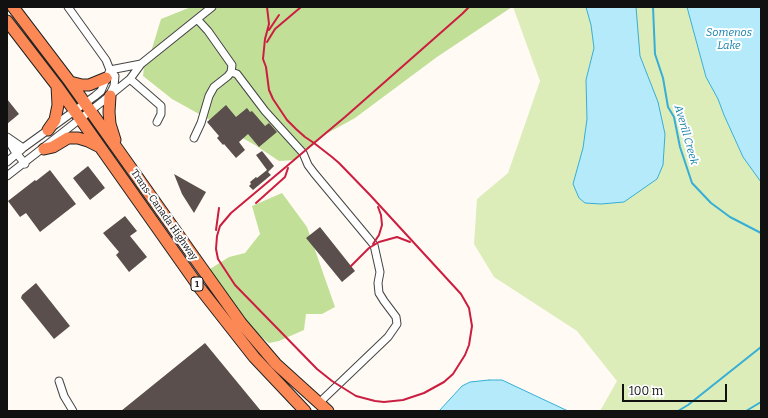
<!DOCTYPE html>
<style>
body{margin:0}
#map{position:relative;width:768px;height:418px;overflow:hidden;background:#fffbf4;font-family:Bitter,serif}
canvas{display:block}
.frame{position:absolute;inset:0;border:8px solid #111;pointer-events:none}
.scale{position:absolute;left:622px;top:384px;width:105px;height:18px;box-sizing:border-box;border:2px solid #111;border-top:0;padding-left:5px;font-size:12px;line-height:14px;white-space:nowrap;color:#111;-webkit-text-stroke:3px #fff;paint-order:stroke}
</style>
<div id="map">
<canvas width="768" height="418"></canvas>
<div class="frame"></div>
<div class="scale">100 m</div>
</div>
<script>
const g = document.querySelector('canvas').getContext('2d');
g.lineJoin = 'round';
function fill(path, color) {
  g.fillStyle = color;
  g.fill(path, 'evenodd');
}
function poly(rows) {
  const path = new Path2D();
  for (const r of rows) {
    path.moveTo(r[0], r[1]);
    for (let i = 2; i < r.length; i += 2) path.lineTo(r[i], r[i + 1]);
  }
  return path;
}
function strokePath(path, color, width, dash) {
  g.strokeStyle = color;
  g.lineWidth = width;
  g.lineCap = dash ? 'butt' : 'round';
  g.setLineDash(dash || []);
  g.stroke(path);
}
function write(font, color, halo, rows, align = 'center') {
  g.font = font + ' Bitter,serif';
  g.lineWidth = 4;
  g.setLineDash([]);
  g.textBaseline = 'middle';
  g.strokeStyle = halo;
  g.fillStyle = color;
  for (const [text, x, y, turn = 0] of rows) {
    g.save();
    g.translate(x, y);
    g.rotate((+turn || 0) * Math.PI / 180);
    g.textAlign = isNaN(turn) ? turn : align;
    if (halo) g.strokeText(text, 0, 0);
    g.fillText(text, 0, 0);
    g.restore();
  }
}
const green = poly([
 [513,7,687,7,706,77,718,99,724,115,743,157,761,182,761,411,600,411,617,381,577,331,494,277,474,244,477,199,508,173,540,81]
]);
const forest = poly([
 [191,7,512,7,437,57,355,118,326,134,295,160,279,161,255,145,172,99,143,76,145,58,150,55,161,19],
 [282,193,307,227,335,307,322,314,306,314,304,330,279,341,269,343,256,333,207,276,210,269,229,257,245,253,260,234,252,206]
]);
const water = poly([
 [586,7,636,7,640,56,658,102,665,134,663,165,657,179,624,202,601,204,585,203,579,198,573,184,583,148,587,119,586,80,594,48,591,25,586,7],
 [687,7,761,7,761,182,743,157,724,115,718,99,706,77,687,7],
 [489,380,502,380,568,411,439,411,462,386,470,382,489,380]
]);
const stream = poly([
 [653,7,655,54,663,78,668,107,674,117,680,147,692,183,711,203,730,217,761,233],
 [678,411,688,405,761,347],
 [746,411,761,402]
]);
const building = poly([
 [7,99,19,114,7,124],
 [226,105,236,117,247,108,250,112,252,111,265,126,269,123,277,132,259,147,248,134,239,142,245,150,236,158,224,144,223,145,217,138,219,136,207,122],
 [262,151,274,166,268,172,271,175,253,190,249,186,251,184,250,182,256,177,257,178,267,170,256,155],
 [88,166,105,188,90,200,73,178],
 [50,170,76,204,40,232,26,213,20,217,8,201,35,180,36,181],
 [174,174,206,192,194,213,182,194],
 [125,216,137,231,130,236,147,257,129,272,116,255,119,252,103,233],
 [320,227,355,271,342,282,306,238],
 [36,283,70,326,54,339,21,298,22,295],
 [205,343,261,411,121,411]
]);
const minor = poly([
 [68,7,106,60,110,70,115,76,114,86,110,94],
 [110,70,141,64],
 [231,72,237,74,265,111,303,153,308,165,314,173,374,245,380,272,378,283,379,293,384,301,396,317,397,324,388,337,319,403],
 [130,79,161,106,161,114,157,122],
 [7,137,23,148],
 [7,138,14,150,25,164],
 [194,138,201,123,209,96,214,87,228,76,231,72,232,65,208,31,197,19],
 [7,162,23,148,95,96,101,91,110,70],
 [7,176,103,101,130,79,141,64,212,7],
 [59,381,64,396,73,411]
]);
const highway = poly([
 [13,7,70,82,211,281,241,323,276,364,328,411],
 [7,21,57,86,199,287,254,357,305,411],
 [70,82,82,85,89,85,106,78],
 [110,96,109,112,110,124,115,140],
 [48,130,55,120,58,105,57,86],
 [44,149,53,147,68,138,78,138,88,141,98,146]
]);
const rail = poly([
 [267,7,269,24,265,39,263,59,266,67,269,90,273,99,287,120,296,129,305,137,314,143,332,157,339,163,370,195,461,294,469,308,472,326,469,345,465,355,453,374,444,382,424,393,403,400,384,402,375,401,356,396,332,381,317,369,235,285,218,259,216,249,217,236,220,226,231,213,287,166,314,143,345,117,462,14,469,7],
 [269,30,279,15],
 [267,42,275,29,301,7],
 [256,203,285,177,288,168],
 [216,230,219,208],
 [373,244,379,235,382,225,381,215,378,207],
 [351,266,369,248,379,242,397,237,410,242]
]);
const shields = [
 [197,284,12]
];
const shieldNames = [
 ["1",197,284]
];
const streetNames = [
 ["Trans-Canada Highway",164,215,55]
];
const waterNames = [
 ["Somenos",729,33],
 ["Lake",729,46],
 ["Averill Creek",686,135,74]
];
fill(green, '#dcedba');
fill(forest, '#c2df98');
fill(water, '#b5eafa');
strokePath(water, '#37aed6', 1);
strokePath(stream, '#37aed6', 2);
fill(building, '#5a4f4c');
strokePath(minor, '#444', 9);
strokePath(highway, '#222', 13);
strokePath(minor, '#fff', 7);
strokePath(highway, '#fc8955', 11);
strokePath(rail, '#cb1e40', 2);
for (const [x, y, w] of shields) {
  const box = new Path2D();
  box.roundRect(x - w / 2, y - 7, w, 14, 3);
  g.fillStyle = '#fff';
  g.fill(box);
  strokePath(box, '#111', 1);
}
write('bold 9px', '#111', null, shieldNames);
write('10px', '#111', '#fff', streetNames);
write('italic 11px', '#107fac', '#fff', waterNames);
</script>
